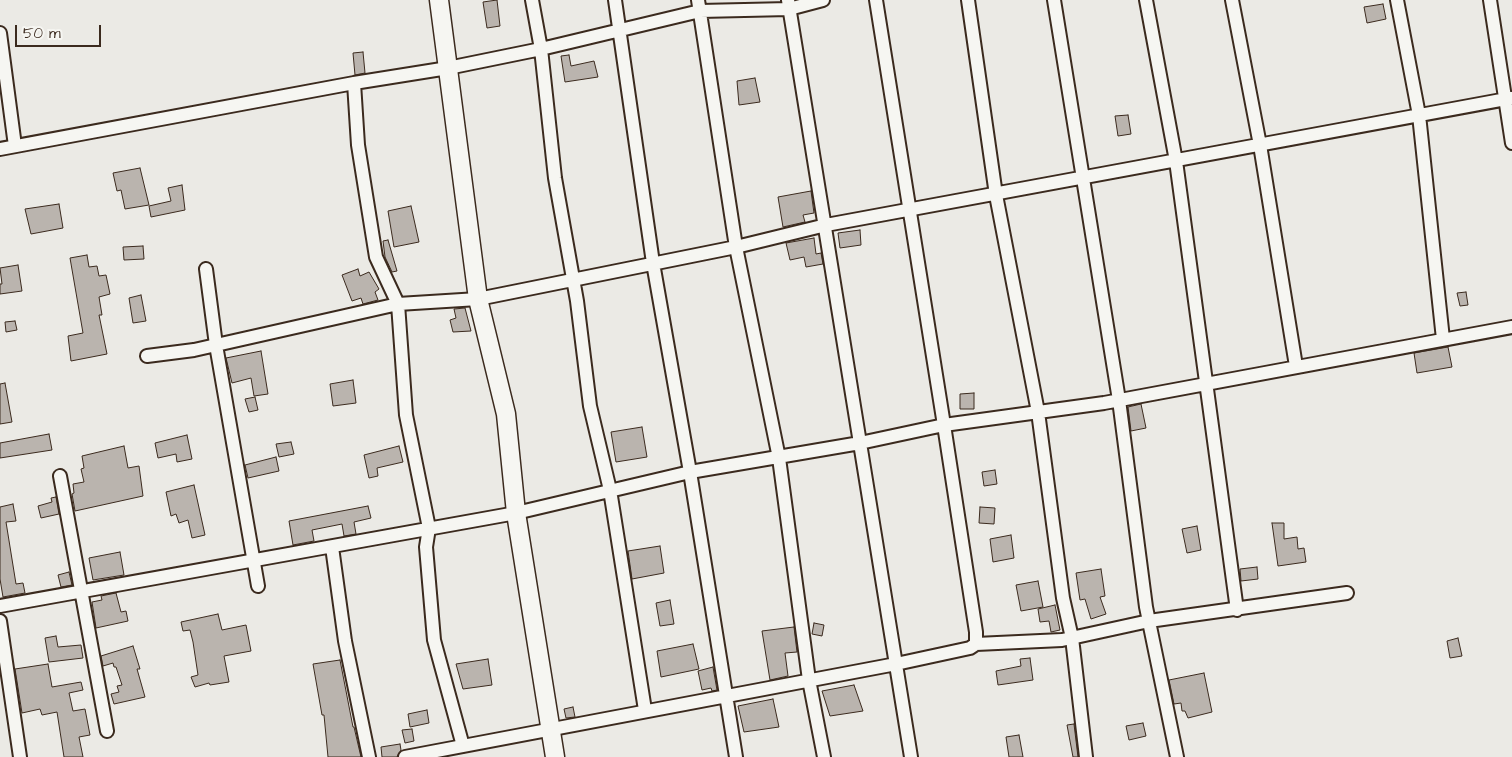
<!DOCTYPE html>
<style>
body{margin:0}
#map{position:relative;width:1512px;height:757px;overflow:hidden;background:#ebeae5;font-family:"Architects Daughter",sans-serif}
canvas{display:block}
.scale{position:absolute;left:15px;top:25px;width:86px;height:22px;box-sizing:border-box;border:2px solid #3b2a1e;border-top:0;padding-left:6px;font-size:15px;line-height:18px;white-space:nowrap;color:#3b2a1e;-webkit-text-stroke:4px #f6f6f2;paint-order:stroke}
</style>
<div id="map">
<canvas width="1512" height="757"></canvas>
<div class="scale">50 m</div>
</div>
<script>
const g = document.querySelector('canvas').getContext('2d');
g.lineJoin = 'round';
function fill(path, color) {
  g.fillStyle = color;
  g.fill(path, 'evenodd');
}
function poly(rows) {
  const path = new Path2D();
  for (const r of rows) {
    path.moveTo(r[0], r[1]);
    for (let i = 2; i < r.length; i += 2) path.lineTo(r[i], r[i + 1]);
  }
  return path;
}
function strokePath(path, color, width, dash) {
  g.strokeStyle = color;
  g.lineWidth = width;
  g.lineCap = dash ? 'butt' : 'round';
  g.setLineDash(dash || []);
  g.stroke(path);
}
const building = poly([
 [497,0,500,26,487,28,483,2,497,0],
 [1383,4,1386,19,1367,23,1364,7,1383,4],
 [363,52,365,73,355,75,353,53,363,52],
 [569,55,571,66,594,61,598,77,565,82,561,56,569,55],
 [755,78,760,102,739,105,737,81,755,78],
 [1128,115,1131,134,1118,136,1115,116,1128,115],
 [140,168,149,205,125,209,121,190,117,191,113,173,140,168],
 [182,185,185,210,151,217,149,206,171,201,168,188,182,185],
 [811,191,814,213,803,215,805,222,783,227,778,197,811,191],
 [59,204,63,228,31,234,25,209,59,204],
 [411,206,419,242,394,247,388,211,411,206],
 [860,230,861,245,840,248,838,233,860,230],
 [814,238,816,254,821,253,823,264,806,267,804,257,790,260,786,243,814,238],
 [388,240,397,271,392,272,385,257,383,241,388,240],
 [143,246,144,259,124,260,123,247,143,246],
 [87,255,89,267,97,266,99,276,106,275,110,294,99,297,102,315,99,315,107,354,71,361,68,336,83,333,70,258,87,255],
 [18,265,22,291,0,294,0,284,2,284,0,268,18,265],
 [358,269,360,276,369,272,379,289,375,292,378,300,363,304,361,298,352,301,342,275,358,269],
 [1466,292,1468,305,1460,306,1457,293,1466,292],
 [141,295,146,321,133,323,129,298,141,295],
 [465,308,471,331,453,332,450,320,456,318,454,309,465,308],
 [15,321,17,330,6,332,5,322,15,321],
 [1448,347,1452,367,1417,373,1414,353,1448,347],
 [261,351,268,394,254,396,251,378,232,383,226,358,261,351],
 [353,380,356,403,333,406,330,384,353,380],
 [5,383,12,422,0,424,0,384,5,383],
 [974,393,974,409,960,409,960,394,974,393],
 [255,397,258,410,249,412,245,399,255,397],
 [1141,404,1146,428,1131,431,1128,407,1141,404],
 [642,427,647,457,616,462,611,432,642,427],
 [49,434,52,450,0,458,0,443,49,434],
 [187,435,192,459,177,462,176,454,158,458,155,443,187,435],
 [291,442,294,454,279,457,276,444,291,442],
 [124,446,128,468,139,466,143,496,75,511,72,494,74,493,73,484,84,482,81,469,84,468,82,456,124,446],
 [399,446,403,462,377,468,378,476,369,478,364,455,399,446],
 [276,457,279,471,248,478,245,465,276,457],
 [995,470,997,484,984,486,982,472,995,470],
 [194,485,205,535,192,538,188,520,179,523,176,514,171,516,166,492,194,485],
 [56,497,59,514,41,518,38,506,52,502,51,498,56,497],
 [13,504,16,521,6,522,16,584,23,583,25,593,3,597,0,579,0,507,13,504],
 [368,506,371,518,354,522,356,534,344,536,342,524,312,530,314,541,293,545,289,521,368,506],
 [980,507,995,508,994,524,979,523,980,507],
 [1272,523,1284,523,1284,539,1297,537,1298,549,1304,548,1306,562,1278,566,1272,523],
 [1197,526,1201,550,1187,553,1182,529,1197,526],
 [1011,535,1014,558,993,562,990,539,1011,535],
 [660,546,664,573,632,579,628,551,660,546],
 [120,552,124,575,93,580,89,558,120,552],
 [1257,567,1258,579,1241,581,1240,569,1257,567],
 [1101,569,1105,596,1100,597,1106,614,1091,619,1085,599,1080,600,1076,573,1101,569],
 [69,572,72,585,61,587,58,575,69,572],
 [1038,581,1043,607,1021,611,1016,585,1038,581],
 [116,593,121,612,126,611,128,621,96,628,92,602,102,600,101,596,116,593],
 [670,600,674,624,660,626,656,603,670,600],
 [1055,605,1060,630,1051,632,1049,621,1040,622,1038,609,1055,605],
 [218,614,222,630,246,625,251,651,224,656,229,682,210,685,209,683,195,687,191,677,198,675,193,642,190,630,183,631,181,622,218,614],
 [814,623,824,625,822,636,812,634,814,623],
 [794,627,797,652,785,653,788,676,770,680,762,631,794,627],
 [56,636,58,647,81,645,83,658,49,662,45,638,56,636],
 [1458,638,1462,656,1450,658,1447,641,1458,638],
 [693,644,699,669,661,677,657,651,693,644],
 [133,646,140,669,137,669,145,697,114,704,111,694,119,692,117,686,122,685,116,667,114,667,113,663,103,666,101,656,133,646],
 [1030,658,1033,680,998,685,996,671,1021,666,1020,659,1030,658],
 [488,659,492,685,463,689,456,664,488,659],
 [340,660,353,727,354,727,361,757,328,757,324,715,322,715,313,664,340,660],
 [48,664,52,687,81,682,83,690,69,693,73,711,85,709,90,735,79,737,83,757,64,757,57,712,42,715,40,709,22,713,15,669,48,664],
 [713,667,717,690,712,691,711,688,702,690,698,671,713,667],
 [1204,673,1212,712,1188,718,1185,711,1182,711,1181,703,1174,704,1169,680,1204,673],
 [854,685,863,711,830,716,822,691,854,685],
 [773,699,779,727,744,732,738,706,773,699],
 [573,707,575,717,566,718,564,709,573,707],
 [427,710,429,723,410,727,408,714,427,710],
 [1143,723,1146,736,1129,740,1126,726,1143,723],
 [1074,724,1078,757,1073,757,1067,725,1074,724],
 [412,729,414,741,405,743,402,730,412,729],
 [1019,735,1023,757,1009,757,1006,737,1019,735],
 [400,744,401,750,397,757,382,757,381,747,400,744]
]);
const street = poly([
 [532,0,541,49,555,178,577,301,590,406,610,490,645,710],
 [615,0,653,263,690,472,736,757],
 [698,0,736,247,779,458,809,680,824,757],
 [788,0,911,757],
 [968,0,996,195,1038,412,1063,598,1072,638,1086,757],
 [1054,0,1119,400,1146,607,1177,757],
 [1146,0,1176,161,1237,610],
 [1232,0,1260,145,1296,366],
 [1397,0,1419,115,1443,339],
 [1490,0,1512,143],
 [0,33,15,146],
 [354,83,358,145,376,257,398,304,406,415,429,528,426,547,434,640,463,746],
 [0,149,354,83,448,68,541,49,700,11,789,9,823,0],
 [206,269,216,345,258,586],
 [147,356,194,350,398,304,478,299,736,247,826,225,1512,98],
 [60,476,107,731],
 [332,547,345,641,369,757],
 [0,606,516,513,690,472,860,443,944,425,1104,403,1512,327],
 [0,621,20,757],
 [976,644,1062,640,1149,621,1347,593],
 [405,757,896,664,970,648,976,644,976,632,944,425,876,0]
]);
const secondary = poly([
 [439,0,478,299,506,414,516,513,555,757]
]);
fill(building, '#bab4ae');
strokePath(building, '#3b2a1e', 1);
strokePath(street, '#3b2a1e', 16);
strokePath(secondary, '#3b2a1e', 21);
strokePath(street, '#f6f6f2', 12);
strokePath(secondary, '#f6f6f2', 18);
</script>
